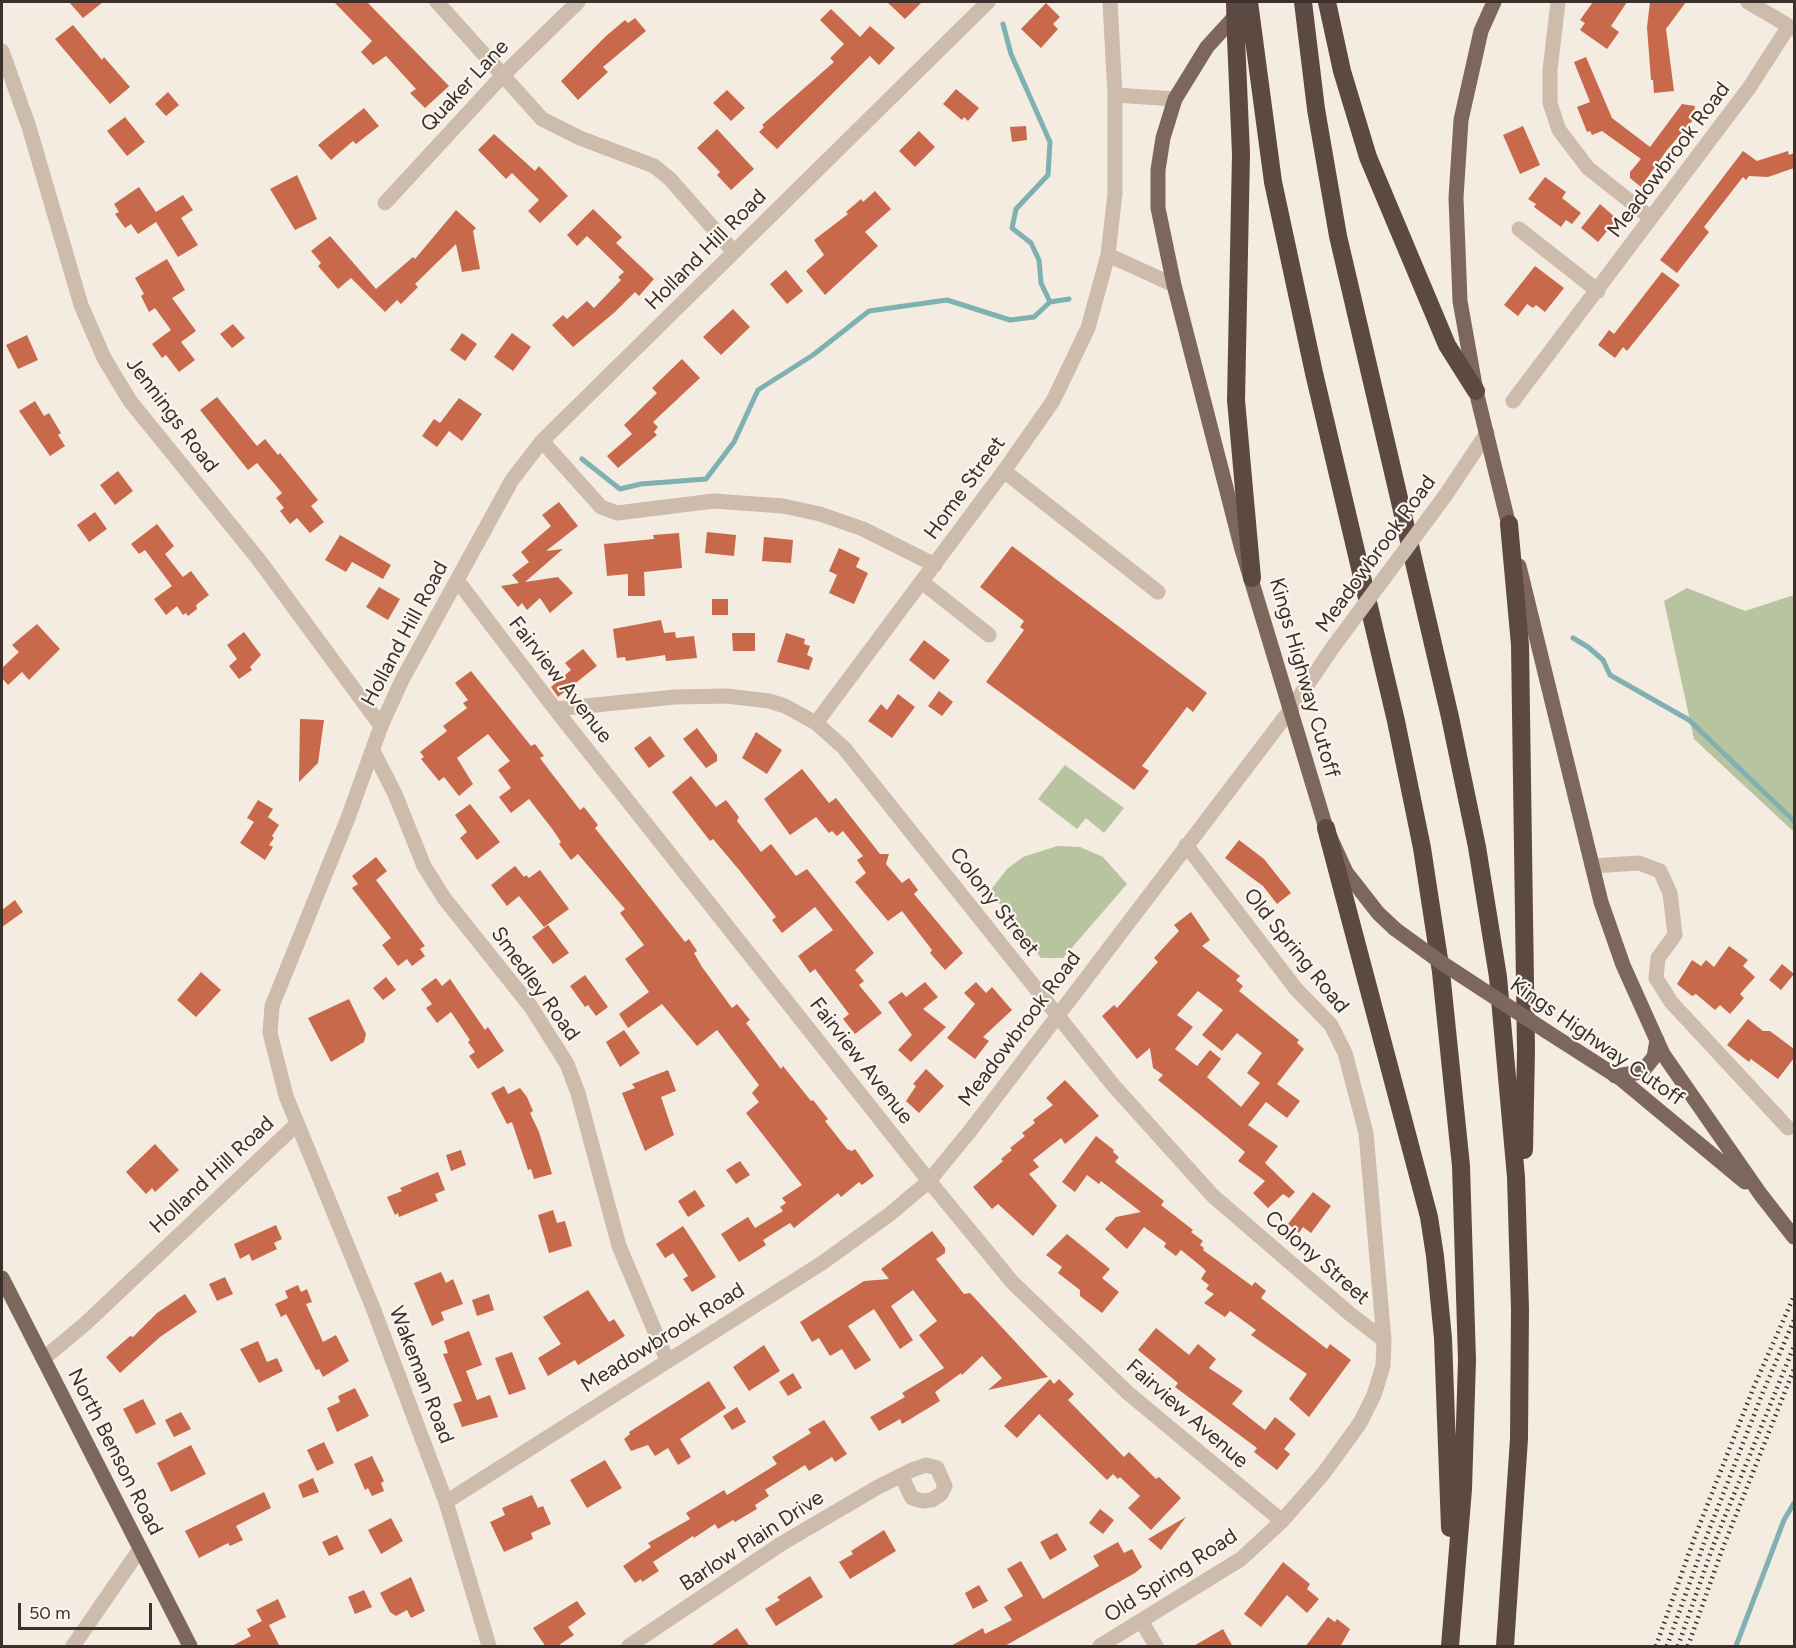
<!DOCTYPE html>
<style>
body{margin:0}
#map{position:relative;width:1796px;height:1648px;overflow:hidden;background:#f4ebe1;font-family:Figtree,sans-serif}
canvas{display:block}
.frame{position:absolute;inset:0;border:3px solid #3b302b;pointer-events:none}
.scale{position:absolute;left:18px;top:1603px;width:134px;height:27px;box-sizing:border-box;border:3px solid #3b302b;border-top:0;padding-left:8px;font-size:18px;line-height:21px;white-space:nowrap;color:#3b302b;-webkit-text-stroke:4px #fbf5ee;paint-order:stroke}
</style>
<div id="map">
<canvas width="1796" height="1648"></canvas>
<div class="frame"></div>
<div class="scale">50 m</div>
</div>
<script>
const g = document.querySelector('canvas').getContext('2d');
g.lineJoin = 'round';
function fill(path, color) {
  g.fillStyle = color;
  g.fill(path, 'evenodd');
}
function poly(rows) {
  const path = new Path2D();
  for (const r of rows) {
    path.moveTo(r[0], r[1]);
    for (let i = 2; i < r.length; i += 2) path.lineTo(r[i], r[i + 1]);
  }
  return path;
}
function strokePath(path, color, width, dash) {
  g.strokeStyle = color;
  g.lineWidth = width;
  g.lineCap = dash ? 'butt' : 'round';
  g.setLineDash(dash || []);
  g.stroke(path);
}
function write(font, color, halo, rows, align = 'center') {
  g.font = font + ' Figtree,sans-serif';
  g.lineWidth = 4.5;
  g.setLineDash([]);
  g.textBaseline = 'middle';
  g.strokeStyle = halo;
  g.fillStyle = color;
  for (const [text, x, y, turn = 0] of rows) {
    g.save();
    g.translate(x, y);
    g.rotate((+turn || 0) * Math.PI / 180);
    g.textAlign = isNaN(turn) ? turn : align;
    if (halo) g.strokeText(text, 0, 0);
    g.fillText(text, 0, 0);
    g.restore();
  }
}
const green = poly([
 [1687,588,1745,611,1794,595,1794,832,1694,739,1664,601],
 [1065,765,1124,808,1104,833,1086,818,1077,829,1038,799],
 [1057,846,1080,847,1103,857,1127,884,1063,958,1041,958,990,891,1007,869,1023,857]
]);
const stream = poly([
 [1003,24,1011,54,1050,142,1048,175,1016,209,1012,228,1031,243,1039,260,1041,283,1050,302],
 [582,459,620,489,641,484,706,479,734,442,758,390,813,355,869,311,947,300,1010,320,1034,317,1050,302,1069,299],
 [1573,638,1588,647,1603,660,1610,675,1689,720,1794,821],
 [1736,1646,1784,1520,1794,1503]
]);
const building = poly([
 [69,2,103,2,83,18],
 [334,2,367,2,449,86,425,108,410,93,416,89,386,56,373,65,361,52,372,41],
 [887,2,922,2,905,19],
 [1593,2,1627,2,1611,26,1619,32,1607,49,1580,30,1585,23,1580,20],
 [1650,2,1686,2,1666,29,1674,91,1654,93,1653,80,1651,80,1647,27],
 [1046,3,1060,17,1053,24,1058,29,1041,48,1021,29],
 [831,9,860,37,870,26,895,48,879,65,870,56,777,149,759,132,764,127,762,125,834,62,830,58,844,44,820,20],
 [635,18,646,31,603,67,608,72,578,100,561,81,606,36,625,20,628,23],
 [73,25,102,60,104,57,130,87,110,104,55,39],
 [1586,57,1612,118,1650,147,1682,104,1695,106,1694,119,1667,150,1641,187,1630,178,1630,172,1641,159,1602,131,1592,135,1590,131,1587,132,1577,107,1590,102,1574,62],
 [956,89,979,108,968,121,964,117,962,120,943,104],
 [727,90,745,108,731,121,713,103],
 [168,92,179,105,166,116,155,104],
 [364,108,379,126,356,144,353,141,331,160,318,145],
 [125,117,145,142,127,156,107,131],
 [1026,126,1027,140,1012,142,1010,127],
 [1523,126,1540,165,1520,174,1503,135],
 [717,129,754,169,731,190,717,175,720,172,697,148],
 [919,131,935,147,915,167,899,151],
 [494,134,535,171,539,166,568,196,540,223,528,211,539,200,512,173,506,179,478,150],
 [1743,151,1757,161,1788,151,1789,155,1794,153,1794,168,1768,177,1749,176,1746,180,1743,177,1704,227,1709,232,1677,273,1660,260],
 [297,175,317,219,295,230,270,189],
 [1545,177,1566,192,1562,198,1581,213,1572,224,1566,220,1561,227,1534,207,1536,204,1528,199],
 [139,187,156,212,183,195,193,210,181,218,198,245,178,257,156,222,138,234,131,224,125,228,115,214,119,212,114,204],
 [875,191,891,209,865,232,878,246,825,295,806,271,824,255,814,240,848,214,846,212,861,199,863,202],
 [1600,204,1617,219,1598,242,1581,228],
 [593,209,622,237,616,243,654,279,639,296,635,292,615,312,573,347,552,325,563,315,567,319,587,301,594,308,621,280,618,277,624,272,587,236,577,246,567,235],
 [456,210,476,228,473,231,480,269,462,272,456,244,415,284,418,287,401,304,397,300,385,312,351,278,338,289,318,266,321,263,311,251,330,236,376,289,413,257,415,259],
 [167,259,185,290,172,298,196,331,181,342,195,360,179,372,166,355,162,358,152,344,171,330,155,308,149,312,141,296,144,294,135,278],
 [1535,266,1564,288,1545,312,1536,305,1533,308,1527,304,1518,316,1504,305],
 [786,270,803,291,787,304,770,284],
 [1662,272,1680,285,1627,351,1623,347,1615,358,1598,345,1609,330,1614,334],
 [733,309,750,327,721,355,703,337],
 [233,324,245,338,232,348,220,334],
 [462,333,477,344,465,361,450,350],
 [512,333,531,347,513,371,494,357],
 [27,335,38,360,18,369,6,345],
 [682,359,700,378,653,422,658,427,654,432,657,435,618,468,607,456,632,434,624,425,657,393,652,388],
 [217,397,257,446,265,439,278,455,280,453,318,500,311,506,324,522,310,533,297,518,290,524,280,511,284,508,276,498,282,493,257,463,248,470,200,410],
 [459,398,482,414,462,441,449,431,437,447,422,436,434,419,440,423],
 [35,401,44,416,49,413,61,433,58,435,65,446,50,456,19,411],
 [118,471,133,491,115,505,100,485],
 [559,502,578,526,546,551,563,549,525,582,558,577,573,593,550,613,540,598,527,610,522,603,518,607,501,586,519,583,512,575,529,562,521,552,551,526,542,515],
 [95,512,107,529,89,542,77,525],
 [157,524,174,546,165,554,183,577,191,571,209,595,196,605,197,609,188,616,186,613,183,615,177,606,166,615,154,599,172,586,145,550,139,554,131,544],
 [707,532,736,535,734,556,705,553],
 [679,533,682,568,644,572,645,596,628,596,628,574,607,576,604,544,654,539,653,535],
 [340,535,391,565,383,579,352,562,346,572,325,560],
 [764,537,793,540,791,563,762,561],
 [1012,546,1207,693,1193,712,1187,707,1142,766,1149,771,1134,790,986,682,1024,630,1020,627,1024,621,980,587],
 [839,548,860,558,856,567,868,573,854,604,829,593,837,575,829,571],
 [379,587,400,599,388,620,366,607],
 [712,599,728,599,728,615,712,615],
 [661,620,664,633,675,632,676,638,694,636,697,658,666,661,665,655,626,661,625,657,617,658,613,629],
 [37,624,60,649,29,680,22,672,8,685,2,678,2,668,19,652,12,645],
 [244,632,261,655,250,667,252,670,239,679,229,666,237,659,227,645],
 [732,633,755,633,755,651,733,651],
 [786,633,805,639,804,644,810,646,807,655,813,658,809,670,777,662],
 [924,640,950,660,934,680,909,660],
 [583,649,597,666,558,697,551,687,571,670,565,663],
 [471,671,531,746,535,744,544,756,540,758,549,770,580,810,584,807,598,825,595,828,685,942,689,939,697,951,694,953,702,967,732,1008,737,1004,750,1020,746,1023,781,1069,783,1066,811,1101,813,1100,828,1119,825,1121,847,1149,852,1151,855,1149,874,1176,862,1185,859,1182,841,1197,838,1193,794,1228,790,1223,763,1240,766,1245,739,1262,721,1234,748,1217,755,1228,783,1211,780,1207,786,1203,782,1198,802,1185,746,1113,759,1102,752,1093,759,1085,717,1030,697,1046,662,1004,628,1028,619,1014,649,992,625,959,644,945,620,913,625,909,578,854,571,860,559,844,561,842,553,830,529,799,511,813,499,797,511,788,498,770,510,761,488,734,457,758,473,784,459,796,444,777,439,781,421,759,424,757,420,752,447,731,443,726,467,708,463,703,468,700,455,683],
 [939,691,953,702,942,716,928,706],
 [898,694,915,707,892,738,868,721,881,704,887,710],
 [300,719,324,720,318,763,299,782],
 [697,728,717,755,717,761,706,768,683,739],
 [756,732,782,750,767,774,742,758],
 [650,736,665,756,649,768,634,748],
 [802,769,829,803,836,798,880,854,889,854,886,864,902,883,909,878,918,890,914,894,963,953,945,970,930,953,932,950,902,911,888,921,855,882,866,873,857,860,863,856,843,831,837,836,832,831,829,833,816,817,790,835,764,799],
 [691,776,716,807,726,800,739,817,737,821,761,852,771,844,796,876,807,869,874,953,855,970,864,981,859,985,882,1013,855,1034,843,1019,849,1014,815,969,810,973,798,956,833,930,815,907,782,933,772,920,776,917,740,871,713,839,710,841,672,792],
 [258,800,273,809,268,817,279,825,272,836,274,838,269,845,273,847,265,860,240,843,254,822,247,818],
 [470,804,500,842,477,860,460,838,467,832,455,815],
 [1239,840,1264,859,1291,893,1277,904,1263,886,1225,858],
 [376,857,387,871,376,880,425,946,420,949,425,956,412,966,407,959,398,966,382,945,391,938,352,888,358,884,352,876],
 [515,866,524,877,526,875,529,878,540,870,569,909,544,927,519,896,507,906,491,885],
 [15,900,23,912,2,927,2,910],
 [1191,912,1210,940,1202,946,1240,976,1236,980,1243,986,1239,991,1299,1040,1297,1043,1304,1049,1277,1084,1300,1101,1287,1118,1266,1102,1248,1125,1278,1146,1265,1163,1295,1192,1289,1198,1283,1194,1268,1208,1253,1193,1265,1181,1238,1161,1245,1152,1158,1080,1163,1075,1153,1068,1150,1048,1137,1059,1102,1016,1114,1005,1117,1008,1158,962,1154,958,1179,931,1174,925],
 [1198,991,1223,1010,1202,1035,1222,1051,1237,1033,1262,1053,1247,1073,1260,1083,1241,1107,1207,1077,1221,1059,1210,1050,1197,1066,1175,1049,1193,1027,1177,1015],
 [548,925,569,953,553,964,532,937],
 [1729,946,1748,960,1743,966,1755,977,1740,994,1744,998,1730,1014,1720,1005,1715,1010,1696,994,1692,996,1677,984,1692,960,1701,966,1706,960,1714,967],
 [1782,964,1794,974,1781,990,1769,980],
 [201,972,221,990,196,1017,177,1000],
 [585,975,608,1007,596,1016,588,1005,585,1007,570,986],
 [386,977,396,990,383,1000,373,988],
 [436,978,442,986,450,979,485,1030,488,1027,504,1051,478,1069,469,1056,475,1052,468,1042,470,1040,451,1012,437,1023,426,1008,432,1004,421,989],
 [925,982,938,997,923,1009,946,1027,911,1062,898,1050,912,1035,888,1002,902,992,906,997],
 [976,982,986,993,992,987,1012,1010,983,1037,989,1041,975,1059,947,1038,975,1004,964,993],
 [349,999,366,1034,364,1042,331,1062,308,1018],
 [1748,1019,1763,1031,1770,1031,1794,1049,1794,1058,1778,1079,1751,1059,1749,1062,1727,1045],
 [624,1030,640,1053,620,1067,606,1042],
 [926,1069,944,1086,919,1113,906,1101,916,1086,913,1084],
 [668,1070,676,1091,661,1097,674,1135,645,1151,622,1093,635,1088,632,1084],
 [1065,1080,1099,1116,1065,1144,1061,1138,1033,1160,1039,1167,1029,1174,1057,1206,1033,1236,998,1204,992,1209,973,1187,1003,1161,1001,1159,1012,1150,1010,1148,1025,1136,1022,1133,1035,1123,1033,1120,1053,1105,1046,1098],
 [504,1086,508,1094,520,1088,527,1097,533,1111,530,1113,539,1132,552,1174,534,1179,531,1169,528,1170,512,1122,507,1124,491,1093],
 [1096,1136,1114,1150,1113,1152,1119,1157,1115,1162,1164,1201,1161,1205,1193,1230,1191,1232,1203,1241,1200,1245,1204,1248,1203,1250,1252,1286,1255,1282,1266,1291,1261,1298,1327,1349,1330,1344,1351,1360,1309,1417,1289,1399,1307,1374,1251,1335,1256,1330,1230,1311,1225,1317,1204,1303,1214,1294,1206,1289,1209,1285,1201,1279,1206,1271,1202,1267,1181,1250,1176,1256,1164,1247,1166,1243,1144,1227,1127,1249,1105,1229,1116,1217,1141,1212,1101,1181,1099,1184,1087,1175,1075,1192,1062,1182],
 [155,1144,179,1170,155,1192,152,1188,146,1194,126,1172],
 [461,1150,466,1165,451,1171,446,1155],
 [740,1161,750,1175,736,1184,726,1170],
 [438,1172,445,1190,435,1194,438,1201,399,1217,398,1213,395,1215,387,1197,402,1191,400,1188],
 [695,1190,705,1206,688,1217,678,1201],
 [1313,1192,1331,1206,1311,1233,1303,1227,1299,1233,1288,1224],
 [553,1210,557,1223,565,1221,572,1246,549,1253,538,1215],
 [276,1225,282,1239,274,1243,277,1249,252,1261,249,1254,240,1259,234,1244],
 [683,1226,716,1277,692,1292,683,1279,688,1276,673,1253,665,1258,656,1244],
 [932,1231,945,1248,945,1253,936,1259,964,1294,970,1293,1048,1377,988,1390,1002,1378,982,1356,962,1375,961,1373,935,1392,940,1401,902,1424,900,1419,879,1431,870,1417,905,1397,902,1393,944,1368,919,1335,937,1321,913,1290,891,1306,913,1340,900,1349,874,1309,848,1326,871,1360,855,1370,842,1349,830,1356,819,1338,812,1342,800,1322,864,1281,889,1279,881,1269],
 [1067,1234,1110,1269,1102,1278,1119,1292,1102,1313,1080,1296,1080,1290,1058,1273,1062,1267,1046,1255],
 [441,1272,446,1283,453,1279,463,1304,441,1312,444,1320,432,1326,414,1283],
 [225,1277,233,1294,217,1301,209,1284],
 [298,1285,301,1292,307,1289,312,1302,306,1304,323,1342,336,1335,349,1361,323,1377,319,1369,316,1370,286,1314,281,1317,275,1304,288,1298,285,1291],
 [588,1290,609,1322,614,1319,625,1336,578,1365,575,1360,548,1376,538,1358,561,1344,543,1317],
 [185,1294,197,1312,160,1337,120,1373,106,1357,130,1336,133,1337,157,1313],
 [489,1294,494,1310,477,1316,472,1300],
 [1156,1328,1189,1355,1198,1344,1216,1359,1209,1368,1243,1391,1232,1404,1265,1430,1275,1417,1296,1434,1284,1449,1290,1454,1277,1470,1254,1452,1257,1448,1175,1387,1178,1383,1138,1350],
 [469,1331,482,1365,466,1371,477,1400,490,1395,498,1417,462,1427,453,1404,462,1401,443,1354,448,1353,444,1341],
 [258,1341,267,1362,277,1358,283,1371,259,1383,240,1349],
 [764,1345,780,1371,749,1391,733,1367],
 [512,1352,526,1389,509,1395,495,1358],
 [793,1373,802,1388,788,1396,779,1382],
 [1050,1379,1054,1384,1059,1379,1074,1394,1068,1400,1124,1457,1129,1452,1156,1479,1159,1477,1181,1498,1151,1530,1128,1508,1140,1496,1120,1477,1118,1479,1113,1474,1107,1480,1039,1414,1017,1438,1004,1426],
 [709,1381,726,1408,680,1439,691,1457,678,1465,668,1448,655,1456,648,1445,631,1451,624,1439,630,1434,629,1432],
 [355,1388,369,1416,337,1432,327,1408,340,1402,338,1396],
 [143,1399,156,1424,136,1434,123,1409],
 [737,1407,746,1422,732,1430,723,1416],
 [181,1412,191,1429,174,1437,165,1420],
 [824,1420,847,1454,835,1462,832,1457,809,1471,805,1465,765,1490,769,1496,755,1505,757,1509,735,1522,733,1520,718,1529,715,1524,694,1538,693,1536,653,1562,659,1571,642,1582,641,1579,635,1583,623,1566,651,1547,648,1543,690,1519,686,1513,724,1490,727,1495,777,1464,772,1457,811,1433,808,1429],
 [324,1442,334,1463,317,1471,307,1450],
 [191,1445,206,1474,171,1492,157,1463],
 [372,1456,384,1481,381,1483,384,1491,372,1496,368,1488,365,1490,354,1464],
 [605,1460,622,1488,587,1508,570,1480],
 [313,1478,319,1492,303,1498,298,1485],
 [264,1492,271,1508,236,1526,243,1540,230,1546,228,1543,199,1558,185,1531],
 [532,1495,538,1508,543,1506,551,1524,531,1533,533,1539,504,1552,490,1522,505,1515,502,1508],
 [1100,1509,1114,1520,1103,1534,1089,1523],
 [1186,1517,1161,1550,1148,1539],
 [391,1518,403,1541,381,1554,368,1530],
 [884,1530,896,1551,850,1579,839,1562,853,1554,851,1551],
 [1057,1533,1067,1550,1050,1560,1040,1542],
 [337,1535,344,1549,329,1556,322,1542],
 [1118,1542,1124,1553,1132,1549,1142,1567,1135,1573,1003,1647,949,1647,983,1628,985,1634,1012,1620,1004,1607,1023,1596,1007,1569,1021,1561,1043,1599,1099,1566,1093,1556],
 [1283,1562,1310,1584,1307,1589,1319,1599,1307,1613,1287,1595,1261,1627,1244,1614],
 [810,1576,823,1597,776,1626,765,1609,780,1600,777,1597],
 [411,1577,425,1611,411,1618,407,1610,396,1616,390,1612,380,1593],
 [979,1585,988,1601,973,1609,965,1593],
 [364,1590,372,1607,355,1614,348,1597],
 [278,1599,286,1617,269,1625,280,1647,230,1647,251,1636,247,1629,262,1621,256,1610],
 [577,1601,586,1614,568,1627,574,1635,556,1647,546,1647,533,1628],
 [1328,1617,1335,1622,1337,1619,1350,1629,1340,1647,1305,1647],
 [737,1628,750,1647,709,1647],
 [1223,1629,1233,1647,1192,1647]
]);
const minor = poly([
 [437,2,542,119,580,138,654,166,670,179,734,252],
 [1558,2,1550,70,1550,103,1559,130,1588,168,1651,218],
 [1748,2,1794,29],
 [2,51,29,127,81,305,104,358,130,401,259,560,381,726],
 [1115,95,1175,99],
 [385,203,504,74,578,2],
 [1519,229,1598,291],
 [1108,255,1174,285],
 [1513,401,1749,88,1789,26],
 [542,441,601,507,617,513,714,501,783,506,820,514,863,529,935,565],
 [1004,471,1158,592],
 [1445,496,1487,433],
 [457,580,555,709,929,1181,1013,1283,1128,1393,1282,1521],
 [922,582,989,635],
 [555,709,675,697,727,696,769,701,785,706,816,723,844,748,1113,1085,1213,1196,1350,1314,1384,1340],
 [816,723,1004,471,1053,401,1088,328,1108,255,1115,193,1115,95,1110,2],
 [373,751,395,794,424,866,444,898,531,1007,567,1064,578,1093,619,1246,667,1360],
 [1592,866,1639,863,1660,871,1670,893,1675,935,1658,958,1656,978,1671,1002,1788,1128],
 [43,1359,85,1324,297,1124],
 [446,1502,822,1263,890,1214,929,1181,970,1131,1291,709,1333,647],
 [1142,1622,1156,1646],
 [73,1646,140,1549],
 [489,1646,446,1502,373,1308,286,1096,270,1033,272,1006,348,818,381,726,402,680,512,480,542,441,988,2],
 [629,1646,781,1544,878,1487,912,1470,926,1465,937,1468,945,1486,941,1494,932,1500,923,1501,912,1498,901,1475],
 [1100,1646,1241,1559,1282,1521,1323,1474,1360,1423,1374,1395,1383,1366,1384,1340,1366,1133,1345,1053,1331,1025,1296,989,1186,845]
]);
const major = poly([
 [1494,2,1481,31,1461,120,1456,198,1460,301,1476,391,1511,534],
 [1239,12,1207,47,1175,99,1163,138,1158,170,1158,208,1174,285,1241,546,1326,828,1346,872,1378,913,1395,929],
 [1519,566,1601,902,1623,965,1663,1054,1761,1195,1794,1237],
 [1546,1031,1621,1079,1745,1182],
 [1615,1076,1642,1072,1654,1057,1657,1040],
 [2,1278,190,1646]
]);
const highway = poly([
 [1249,2,1273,182,1314,373,1396,721,1422,848,1441,972,1461,1166,1467,1360,1463,1489,1450,1646],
 [1303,2,1316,109,1338,236,1450,717,1477,847,1498,977,1516,1177,1520,1309,1519,1439,1505,1646],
 [1327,2,1342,71,1368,157,1447,345,1476,391],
 [1236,38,1241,154,1236,400,1252,578],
 [1509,524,1520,645,1526,1050,1524,1150],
 [1326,828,1429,1217,1435,1256,1443,1338,1450,1528]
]);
const rail = poly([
 [1656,1646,1694,1539,1753,1389,1794,1296],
 [1667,1646,1704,1543,1763,1392,1794,1320],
 [1678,1646,1713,1546,1794,1346],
 [1688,1646,1722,1550,1794,1369]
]);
const minorBridge = poly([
 [1333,647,1445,496]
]);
const majorBridge = poly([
 [1395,929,1439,961,1546,1031]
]);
const highwayBridge = poly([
 [1235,2,1236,38]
]);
const streetNames = [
 ["Quaker Lane",465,86,-47],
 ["Meadowbrook Road",1669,160,-53],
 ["Holland Hill Road",706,250,-45],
 ["Jennings Road",172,415,53],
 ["Home Street",965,488,-54],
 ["Meadowbrook Road",1376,554,-54],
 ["Holland Hill Road",405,634,-62],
 ["Kings Highway Cutoff",1304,678,74],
 ["Fairview Avenue",560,680,52],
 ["Colony Street",994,902,52],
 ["Old Spring Road",1296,951,51],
 ["Smedley Road",535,984,54],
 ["Meadowbrook Road",1020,1029,-53],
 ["Kings Highway Cutoff",1597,1042,35],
 ["Fairview Avenue",861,1061,52],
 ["Holland Hill Road",212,1175,-43],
 ["Colony Street",1317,1258,41],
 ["Meadowbrook Road",663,1338,-32],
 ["Wakeman Road",421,1375,69],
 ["Fairview Avenue",1187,1414,41],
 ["North Benson Road",115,1452,63],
 ["Barlow Plain Drive",752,1541,-33],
 ["Old Spring Road",1171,1576,-33]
];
fill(green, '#b8c4a0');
strokePath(stream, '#7fb0b2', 5);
fill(building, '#c8694b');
strokePath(minor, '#cdbbac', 15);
strokePath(major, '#7d675c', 15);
strokePath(highway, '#5c4a42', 18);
strokePath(rail, '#3b302b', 4.5, [1.5, 4.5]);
strokePath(minorBridge, '#cdbbac', 15);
strokePath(majorBridge, '#7d675c', 15);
strokePath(highwayBridge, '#5c4a42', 18);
write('21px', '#3b302b', '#fbf5ee', streetNames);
</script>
